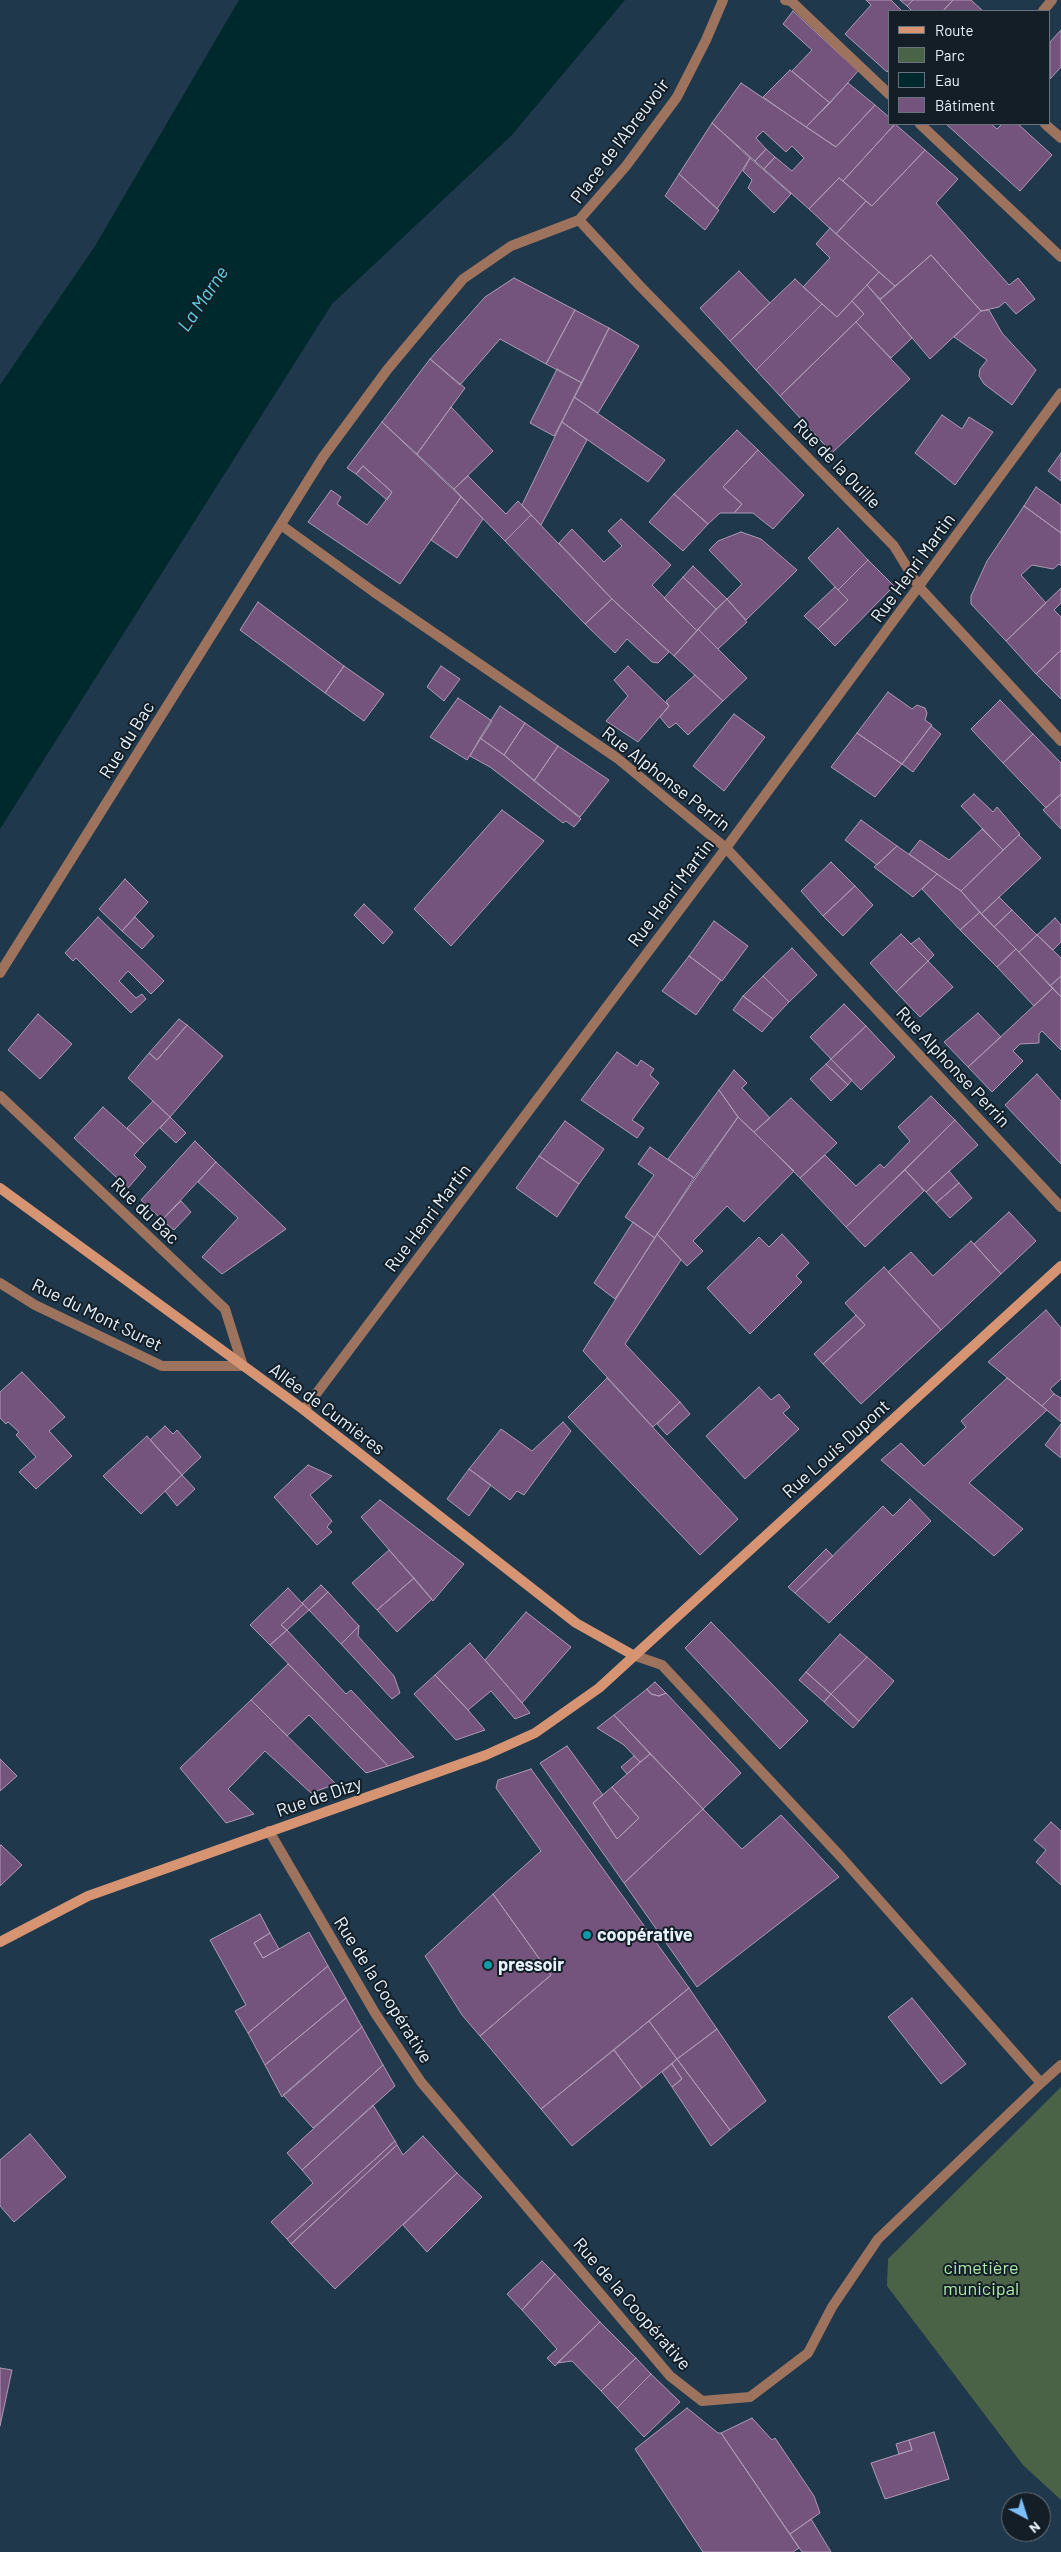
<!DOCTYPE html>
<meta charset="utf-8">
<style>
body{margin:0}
#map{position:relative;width:1061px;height:2552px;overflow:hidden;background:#1f384b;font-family:Barlow,sans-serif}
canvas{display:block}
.legend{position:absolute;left:888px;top:10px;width:162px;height:115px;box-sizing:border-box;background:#131e27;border:1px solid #68737d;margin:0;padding:6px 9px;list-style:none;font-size:15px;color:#e7f3fd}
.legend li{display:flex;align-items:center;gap:10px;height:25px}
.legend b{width:25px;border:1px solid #68737d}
.north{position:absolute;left:1001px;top:2492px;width:50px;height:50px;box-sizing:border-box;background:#131e27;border:1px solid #68737d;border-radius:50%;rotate:140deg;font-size:14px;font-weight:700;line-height:20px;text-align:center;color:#e7f3fd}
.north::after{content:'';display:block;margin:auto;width:18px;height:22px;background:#7bbef9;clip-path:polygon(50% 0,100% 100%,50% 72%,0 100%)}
</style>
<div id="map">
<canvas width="1061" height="2552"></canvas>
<ul class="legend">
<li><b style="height:6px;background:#d79473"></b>Route</li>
<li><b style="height:14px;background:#4a6346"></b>Parc</li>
<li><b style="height:14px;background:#00292d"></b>Eau</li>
<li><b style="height:14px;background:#74537d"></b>Bâtiment</li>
</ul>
<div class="north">N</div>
</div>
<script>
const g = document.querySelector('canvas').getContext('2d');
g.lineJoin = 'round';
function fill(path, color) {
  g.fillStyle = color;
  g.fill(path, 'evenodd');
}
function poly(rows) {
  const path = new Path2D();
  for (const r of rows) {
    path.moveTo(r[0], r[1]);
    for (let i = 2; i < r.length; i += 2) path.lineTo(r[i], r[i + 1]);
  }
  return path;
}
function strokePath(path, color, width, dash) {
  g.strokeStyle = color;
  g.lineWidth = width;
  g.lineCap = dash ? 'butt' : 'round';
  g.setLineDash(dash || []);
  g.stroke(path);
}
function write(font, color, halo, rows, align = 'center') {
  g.font = font + ' Barlow,sans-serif';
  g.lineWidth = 4;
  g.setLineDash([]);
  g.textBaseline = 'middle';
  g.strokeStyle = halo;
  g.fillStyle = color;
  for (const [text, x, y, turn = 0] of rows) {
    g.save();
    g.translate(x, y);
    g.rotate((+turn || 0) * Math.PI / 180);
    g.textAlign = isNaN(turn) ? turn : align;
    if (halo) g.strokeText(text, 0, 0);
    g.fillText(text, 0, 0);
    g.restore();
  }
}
const green = poly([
 [1061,2087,1061,2500,1023,2465,887,2286,888,2259]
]);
const water = poly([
 [239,0,625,0,511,136,332,304,0,829,0,385,95,246]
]);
const building = poly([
 [866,0,891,0,902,11,890,11,890,68,887,72,845,34,871,5,866,0],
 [900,0,913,0,907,6,900,0],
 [913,0,953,0,943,11,912,11,907,6,913,0],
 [953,0,971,0,983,11,943,11,953,0],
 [793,11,858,71,830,103,792,71,812,50,783,24,793,11],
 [1061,30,1061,67,1050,79,1050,42,1061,30],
 [790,70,830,103,806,127,763,97,790,70],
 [741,83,836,147,875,105,890,118,890,124,895,124,843,181,839,178,809,209,764,169,775,157,792,171,804,158,792,146,786,152,763,131,756,138,766,149,755,161,712,123,741,83],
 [848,83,875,105,836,147,806,127,848,83],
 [712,123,750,158,717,209,679,174,712,123],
 [895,124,925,150,872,206,843,181,895,124],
 [946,124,991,124,997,129,1002,124,1018,124,1052,155,1020,191,946,124],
 [766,149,775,157,764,169,755,161,766,149],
 [925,150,958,179,936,203,1009,285,1018,278,1035,299,1016,314,1005,302,999,307,981,311,931,255,895,286,836,234,866,201,872,206,925,150],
 [750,158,791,194,774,213,748,188,752,180,743,171,750,158],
 [679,174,719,210,705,230,665,196,679,174],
 [839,178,866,201,836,234,809,209,839,178],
 [830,228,879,272,837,317,803,287,830,258,816,244,830,228],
 [931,255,981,311,930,359,880,300,931,255],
 [739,271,770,303,730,341,700,308,739,271],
 [879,272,895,286,880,299,867,285,879,272],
 [514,278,575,310,546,364,500,339,460,385,430,359,485,297,514,278],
 [795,279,822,304,756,370,730,341,795,279],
 [867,285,912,338,891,358,856,322,864,314,852,301,867,285],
 [852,301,864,314,780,396,756,370,822,304,837,317,852,301],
 [575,310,609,328,582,383,546,364,575,310],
 [989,310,1002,333,1036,370,1012,405,984,384,979,376,980,369,987,360,954,337,981,311,989,310],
 [856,322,910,379,832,453,780,396,856,322],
 [609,328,639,346,598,413,574,397,609,328],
 [430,359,465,388,417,454,382,422,430,359],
 [557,369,582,383,554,436,530,423,557,369],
 [574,397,665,460,648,482,562,422,574,397],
 [451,407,493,451,454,489,417,454,451,407],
 [942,415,962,429,969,417,993,432,955,485,915,453,942,415],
 [382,422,461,497,400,584,308,522,331,490,341,497,337,504,367,525,392,492,363,466,356,474,347,468,382,422],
 [562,422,587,440,541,525,522,505,562,422],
 [737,430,758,450,723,487,742,504,734,513,720,513,708,524,674,494,737,430],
 [758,450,804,495,773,529,753,513,734,513,742,504,723,487,758,450],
 [1061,453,1061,481,1048,471,1061,453],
 [363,466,392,492,387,500,356,474,363,466],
 [468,476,506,514,518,501,531,515,505,541,454,489,468,476],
 [1036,487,1061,505,1061,533,1024,506,1036,487],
 [674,494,708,524,683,551,649,522,674,494],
 [461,497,483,519,457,558,431,540,461,497],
 [1024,506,1061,533,1061,566,1059,564,1053,569,1032,565,1021,575,1046,603,1006,641,971,604,971,596,987,561,1024,506],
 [531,515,612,599,585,624,505,541,531,515],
 [621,519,671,565,652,585,697,631,674,656,612,599,559,543,572,529,604,562,622,546,608,531,621,519],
 [838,528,868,560,838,590,808,558,838,528],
 [741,532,761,539,797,570,746,620,727,599,742,584,709,550,718,541,741,532],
 [868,560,894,586,835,646,818,629,848,600,838,590,868,560],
 [693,566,727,599,716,609,683,577,693,566],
 [683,577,716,609,697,631,664,598,683,577],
 [835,587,848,600,818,629,804,616,835,587],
 [1061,588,1061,603,1054,610,1061,617,1061,650,1036,674,1006,641,1061,588],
 [612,599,669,652,658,663,652,662,627,639,615,653,585,624,612,599],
 [727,599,747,622,718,649,698,629,727,599],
 [258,602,344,666,325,693,240,630,258,602],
 [698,629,747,678,723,701,674,656,698,629],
 [1061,650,1061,699,1036,674,1061,650],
 [344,666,384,694,364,721,325,693,344,666],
 [441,666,460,679,444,701,427,687,441,666],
 [628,666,669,706,638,742,606,721,628,696,614,680,628,666],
 [695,675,723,701,688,735,676,723,669,728,660,717,669,706,666,701,695,675],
 [888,692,912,709,917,705,925,708,927,713,925,720,932,725,902,764,857,733,888,692],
 [458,698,492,721,467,760,430,737,458,698],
 [1000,700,1033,734,1003,763,971,729,1000,700],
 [500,706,525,723,504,755,480,738,500,706],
 [734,714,765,737,724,791,693,766,734,714],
 [525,723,558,746,534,781,504,755,525,723],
 [931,726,941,734,913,772,902,764,931,726],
 [857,733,902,764,875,797,831,767,857,733],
 [1033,734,1061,763,1061,794,1046,808,1003,763,1033,734],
 [480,738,504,755,581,819,574,827,566,821,563,823,490,767,470,756,480,738],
 [558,746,609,780,580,817,534,781,558,746],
 [974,794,993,812,997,807,1020,834,1003,850,961,806,974,794],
 [1061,794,1061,829,1043,810,1061,794],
 [502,810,544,841,451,946,414,909,502,810],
 [861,820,897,846,877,865,845,840,861,820],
 [982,829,1003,850,961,891,909,854,920,840,949,860,982,829],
 [1019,835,1041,858,981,914,961,891,1019,835],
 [897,846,937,874,913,897,874,867,897,846],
 [831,862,855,886,823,916,801,891,831,862],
 [937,874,961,891,980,912,960,930,922,889,937,874],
 [125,879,148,902,122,931,99,909,125,879],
 [855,886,873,905,843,936,823,916,855,886],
 [999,897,1012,910,994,927,981,914,999,897],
 [364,904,393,932,383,944,354,915,364,904],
 [1012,910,1037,935,1019,952,994,927,1012,910],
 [980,912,1016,949,997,967,960,930,980,912],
 [98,917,164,981,151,994,128,971,119,981,136,998,142,994,146,999,131,1013,76,958,73,961,65,953,98,917],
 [135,917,154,936,142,949,122,931,135,917],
 [1055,918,1061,925,1061,942,1053,950,1037,935,1055,918],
 [714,921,748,946,722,981,689,956,714,921],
 [901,934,928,961,896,992,870,963,901,934],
 [1037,935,1061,958,1061,976,1050,986,1019,952,1037,935],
 [919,938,934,955,928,961,911,944,919,938],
 [792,948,817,975,789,1002,763,976,792,948],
 [1016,949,1053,988,1034,1006,997,967,1016,949],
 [689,956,721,980,696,1015,662,991,689,956],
 [928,961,953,987,920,1017,896,992,928,961],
 [763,976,789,1002,773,1019,743,996,763,976],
 [1061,976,1061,997,1050,986,1061,976],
 [1053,988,1061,997,1061,1050,1042,1031,1039,1034,1039,1043,1020,1044,1013,1051,1023,1061,992,1092,968,1067,1053,988],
 [743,996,773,1019,762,1032,733,1010,743,996],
 [844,1004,866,1026,831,1059,810,1037,844,1004],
 [978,1013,1001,1037,968,1067,944,1042,978,1013],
 [38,1014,72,1044,40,1079,8,1050,38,1014],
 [179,1019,187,1025,157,1060,149,1053,179,1019],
 [187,1025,223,1056,170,1117,128,1078,149,1053,157,1060,187,1025],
 [866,1026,895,1057,861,1090,831,1059,866,1026],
 [617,1052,637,1066,641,1060,654,1069,650,1075,659,1083,632,1120,644,1128,637,1138,581,1100,617,1052],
 [831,1059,852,1080,848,1085,826,1064,831,1059],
 [826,1064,848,1085,831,1101,810,1079,826,1064],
 [734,1070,747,1083,742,1088,770,1118,754,1132,738,1117,719,1090,734,1070],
 [1037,1074,1061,1101,1061,1164,1005,1105,1037,1074],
 [719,1090,738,1117,694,1178,668,1159,719,1090],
 [931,1096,955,1120,846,1227,800,1178,825,1155,856,1186,880,1164,884,1168,910,1141,898,1127,931,1096],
 [791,1098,837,1143,800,1178,754,1132,791,1098],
 [153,1101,170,1117,144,1144,127,1128,153,1101],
 [103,1107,144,1144,134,1155,146,1167,128,1188,74,1138,103,1107],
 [170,1117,186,1133,176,1143,160,1128,170,1117],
 [738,1117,794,1171,744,1222,727,1206,693,1241,703,1251,687,1266,657,1234,738,1117],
 [955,1120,978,1145,926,1192,905,1170,955,1120],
 [565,1121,604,1149,579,1184,539,1156,565,1121],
 [195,1141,216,1162,162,1220,141,1200,195,1141],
 [650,1147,694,1178,655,1238,625,1217,654,1175,638,1164,650,1147],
 [539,1156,579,1184,557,1217,516,1188,539,1156],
 [216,1162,286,1229,222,1274,202,1257,238,1218,198,1182,216,1162],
 [905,1170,924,1191,865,1247,846,1227,905,1170],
 [949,1171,959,1183,936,1203,926,1192,949,1171],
 [959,1183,972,1198,950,1218,936,1203,959,1183],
 [181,1201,191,1212,174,1230,162,1220,181,1201],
 [1009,1212,1036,1241,1001,1274,974,1244,1009,1212],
 [633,1222,655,1238,615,1299,594,1283,633,1222],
 [657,1234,681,1260,625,1344,680,1402,653,1427,583,1351,657,1234],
 [782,1234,809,1263,796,1276,802,1282,750,1334,707,1288,759,1237,769,1247,782,1234],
 [971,1241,1001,1274,941,1330,888,1272,911,1252,933,1276,971,1241],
 [884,1267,941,1330,861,1404,823,1364,865,1325,845,1303,884,1267],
 [1046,1310,1061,1328,1061,1379,1050,1389,1054,1394,1042,1406,988,1362,1046,1310],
 [856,1315,865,1325,823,1364,814,1354,856,1315],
 [22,1372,65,1417,49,1431,72,1456,36,1489,19,1472,36,1457,16,1435,19,1432,8,1422,6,1424,0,1418,0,1392,22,1372],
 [607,1378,738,1519,700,1555,568,1417,607,1378],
 [1007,1378,1047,1410,969,1483,1023,1529,994,1556,881,1460,901,1443,924,1466,966,1427,961,1421,1007,1378],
 [759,1387,771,1400,779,1394,790,1407,783,1413,799,1429,745,1479,706,1436,759,1387],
 [1054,1394,1061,1398,1061,1422,1042,1406,1054,1394],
 [680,1402,690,1414,667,1435,657,1424,680,1402],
 [563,1422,571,1431,524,1495,517,1491,510,1500,469,1469,501,1429,532,1451,563,1422],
 [1061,1424,1061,1458,1045,1445,1061,1424],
 [165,1426,173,1434,177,1430,201,1457,182,1475,150,1440,165,1426],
 [147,1436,182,1475,141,1514,103,1476,147,1436],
 [308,1465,332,1476,310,1495,332,1521,327,1527,332,1532,317,1545,274,1497,308,1465],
 [469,1469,491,1485,469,1516,447,1499,469,1469],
 [182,1475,195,1489,177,1506,165,1491,182,1475],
 [910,1499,931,1521,829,1623,795,1593,883,1506,893,1516,910,1499],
 [380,1500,464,1564,433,1601,361,1517,380,1500],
 [826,1549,833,1556,795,1593,788,1587,826,1549],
 [389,1550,414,1578,377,1610,352,1583,389,1550],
 [414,1578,432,1599,397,1632,377,1610,414,1578],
 [321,1585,328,1592,309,1610,302,1603,321,1585],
 [288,1588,303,1604,281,1625,287,1630,270,1645,250,1625,288,1588],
 [328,1592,359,1626,341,1644,309,1610,328,1592],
 [303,1604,309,1610,287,1630,281,1625,303,1604],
 [526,1612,571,1647,522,1703,485,1660,526,1612],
 [711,1622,808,1721,780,1749,685,1648,711,1622],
 [359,1626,358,1636,394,1676,400,1693,392,1699,341,1644,359,1626],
 [287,1630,346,1694,351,1690,414,1757,388,1766,270,1645,287,1630],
 [840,1634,867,1657,831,1694,806,1672,840,1634],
 [470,1643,522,1703,530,1713,515,1719,491,1691,468,1710,435,1675,470,1643],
 [867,1657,894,1681,859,1721,831,1694,867,1657],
 [288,1664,388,1766,366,1773,309,1715,287,1736,251,1700,288,1664],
 [806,1672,831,1694,824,1702,799,1680,806,1672],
 [435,1675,468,1710,485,1730,456,1740,414,1694,435,1675],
 [655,1682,666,1693,659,1696,651,1694,647,1689,655,1682],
 [647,1689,651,1694,659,1696,666,1693,741,1773,703,1809,614,1715,647,1689],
 [831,1694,859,1721,853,1728,824,1702,831,1694],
 [251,1700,336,1784,311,1793,265,1751,228,1789,254,1814,226,1823,180,1768,251,1700],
 [614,1715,650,1754,640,1762,624,1745,597,1728,614,1715],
 [567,1746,603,1795,593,1803,617,1839,639,1818,612,1787,650,1754,703,1809,624,1883,540,1763,567,1746],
 [634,1756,640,1762,627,1774,621,1767,634,1756],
 [0,1759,17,1776,0,1791,0,1759],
 [531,1769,689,1988,541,2109,480,2036,551,1975,493,1894,541,1851,496,1788,498,1780,531,1769],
 [612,1787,639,1818,617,1839,593,1803,612,1787],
 [703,1809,742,1849,781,1815,839,1877,697,1987,624,1883,703,1809],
 [1051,1822,1061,1831,1061,1885,1036,1862,1046,1850,1034,1840,1051,1822],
 [1,1845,22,1865,0,1886,0,1846,1,1845],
 [493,1894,551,1975,480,2036,462,2015,425,1956,493,1894],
 [260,1914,270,1933,254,1943,263,1958,309,1932,328,1966,248,2033,235,2011,246,2005,210,1940,260,1914],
 [270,1933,279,1949,263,1958,254,1943,270,1933],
 [328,1966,346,1998,265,2065,248,2033,328,1966],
 [689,1988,717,2029,677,2059,649,2021,689,1988],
 [346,1998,362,2027,282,2097,265,2065,346,1998],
 [912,1998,966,2064,941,2084,888,2017,912,1998],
 [649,2021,677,2059,642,2088,614,2050,649,2021],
 [362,2027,383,2065,313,2128,283,2095,362,2027],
 [717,2029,766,2101,730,2130,677,2059,717,2029],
 [614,2050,642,2088,572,2146,541,2109,614,2050],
 [677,2059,730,2130,711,2146,672,2087,682,2079,672,2064,677,2059],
 [672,2064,682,2079,672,2087,662,2072,672,2064],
 [383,2065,395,2086,302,2170,287,2153,383,2065],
 [373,2105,395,2141,287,2239,271,2222,313,2183,302,2170,373,2105],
 [30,2134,66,2177,14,2222,0,2206,0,2160,30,2134],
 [423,2136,457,2173,335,2289,291,2244,397,2145,403,2155,423,2136],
 [395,2141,397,2145,291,2244,287,2239,395,2141],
 [457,2173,482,2197,427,2252,403,2225,457,2173],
 [542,2261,555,2274,522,2310,507,2294,542,2261],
 [555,2274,600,2322,555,2366,547,2358,557,2349,522,2310,555,2274],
 [600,2322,636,2358,601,2391,572,2361,557,2363,600,2322],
 [636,2358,651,2374,617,2408,601,2391,636,2358],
 [0,2368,12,2370,0,2426,0,2368],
 [651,2374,680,2402,644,2437,617,2408,651,2374],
 [687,2408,718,2433,721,2433,799,2548,793,2552,703,2552,635,2449,687,2408],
 [752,2418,772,2440,775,2438,814,2496,820,2513,790,2534,721,2433,752,2418],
 [934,2432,949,2479,885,2499,871,2463,912,2450,909,2440,934,2432],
 [909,2440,912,2450,899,2454,896,2444,909,2440],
 [811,2519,831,2552,802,2552,790,2534,811,2519]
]);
const lane = poly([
 [1043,11,1052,0],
 [1045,124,1061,138]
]);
const street = poly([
 [785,0,791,1,890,95],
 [920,124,1061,257],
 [579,220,639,285,894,546,919,587,1061,741],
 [281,525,374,592,617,758,726,848,1061,1207],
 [0,973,323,457,387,370,463,279,511,246,579,220,626,166,677,97,706,40,723,0],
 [0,1096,225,1309,243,1366,162,1366,35,1305,0,1283],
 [304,1410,726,848,1061,393],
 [633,1655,662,1665,841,1857,1041,2083,1061,2065],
 [269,1831,375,2013,421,2082,670,2376,702,2401,750,2397,808,2353,832,2307,878,2239,1041,2083]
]);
const secondary = poly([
 [0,1188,304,1410,576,1623,633,1655],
 [0,1942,88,1896,486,1755,535,1733,599,1688,1061,1266]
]);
const markers = [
 [587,1935,5,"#0f9aa8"],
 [488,1965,5,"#0f9aa8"]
];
const streetNames = [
 ["Place de l'Abreuvoir",620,141,-53],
 ["Rue de la Quille",837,464,46],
 ["Rue Henri Martin",913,568,-54],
 ["Rue du Bac",127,740,-58],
 ["Rue Alphonse Perrin",666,779,38],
 ["Rue Henri Martin",671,893,-53],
 ["Rue Alphonse Perrin",953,1067,47],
 ["Rue du Bac",145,1211,44],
 ["Rue Henri Martin",428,1218,-53],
 ["Rue du Mont Suret",97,1315,26],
 ["Allée de Cumières",327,1409,37],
 ["Rue Louis Dupont",836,1449,-42],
 ["Rue de Dizy",319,1797,-19],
 ["Rue de la Coopérative",383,1990,58],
 ["Rue de la Coopérative",632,2304,49]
];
const poiNames = [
 ["coopérative",597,1935],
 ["pressoir",498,1965]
];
const parkNames = [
 ["cimetière",981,2268],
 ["municipal",981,2289]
];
const waterNames = [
 ["La Marne",203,299,-56]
];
fill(green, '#4a6346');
fill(water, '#00292d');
fill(building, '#74537d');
strokePath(building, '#af9ab6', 1);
strokePath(lane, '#9d735e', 10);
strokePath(street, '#9d735e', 10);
strokePath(secondary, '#d79473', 10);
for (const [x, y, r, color] of markers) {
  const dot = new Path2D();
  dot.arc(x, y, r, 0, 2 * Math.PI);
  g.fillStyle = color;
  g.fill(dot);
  strokePath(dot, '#131e27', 2);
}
write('18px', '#e7f3fd', '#131e27', streetNames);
write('bold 18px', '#e7f3fd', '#131e27', poiNames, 'left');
write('18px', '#afe9a6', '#131e27', parkNames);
write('italic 19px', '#5dd3e1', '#131e27', waterNames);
</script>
